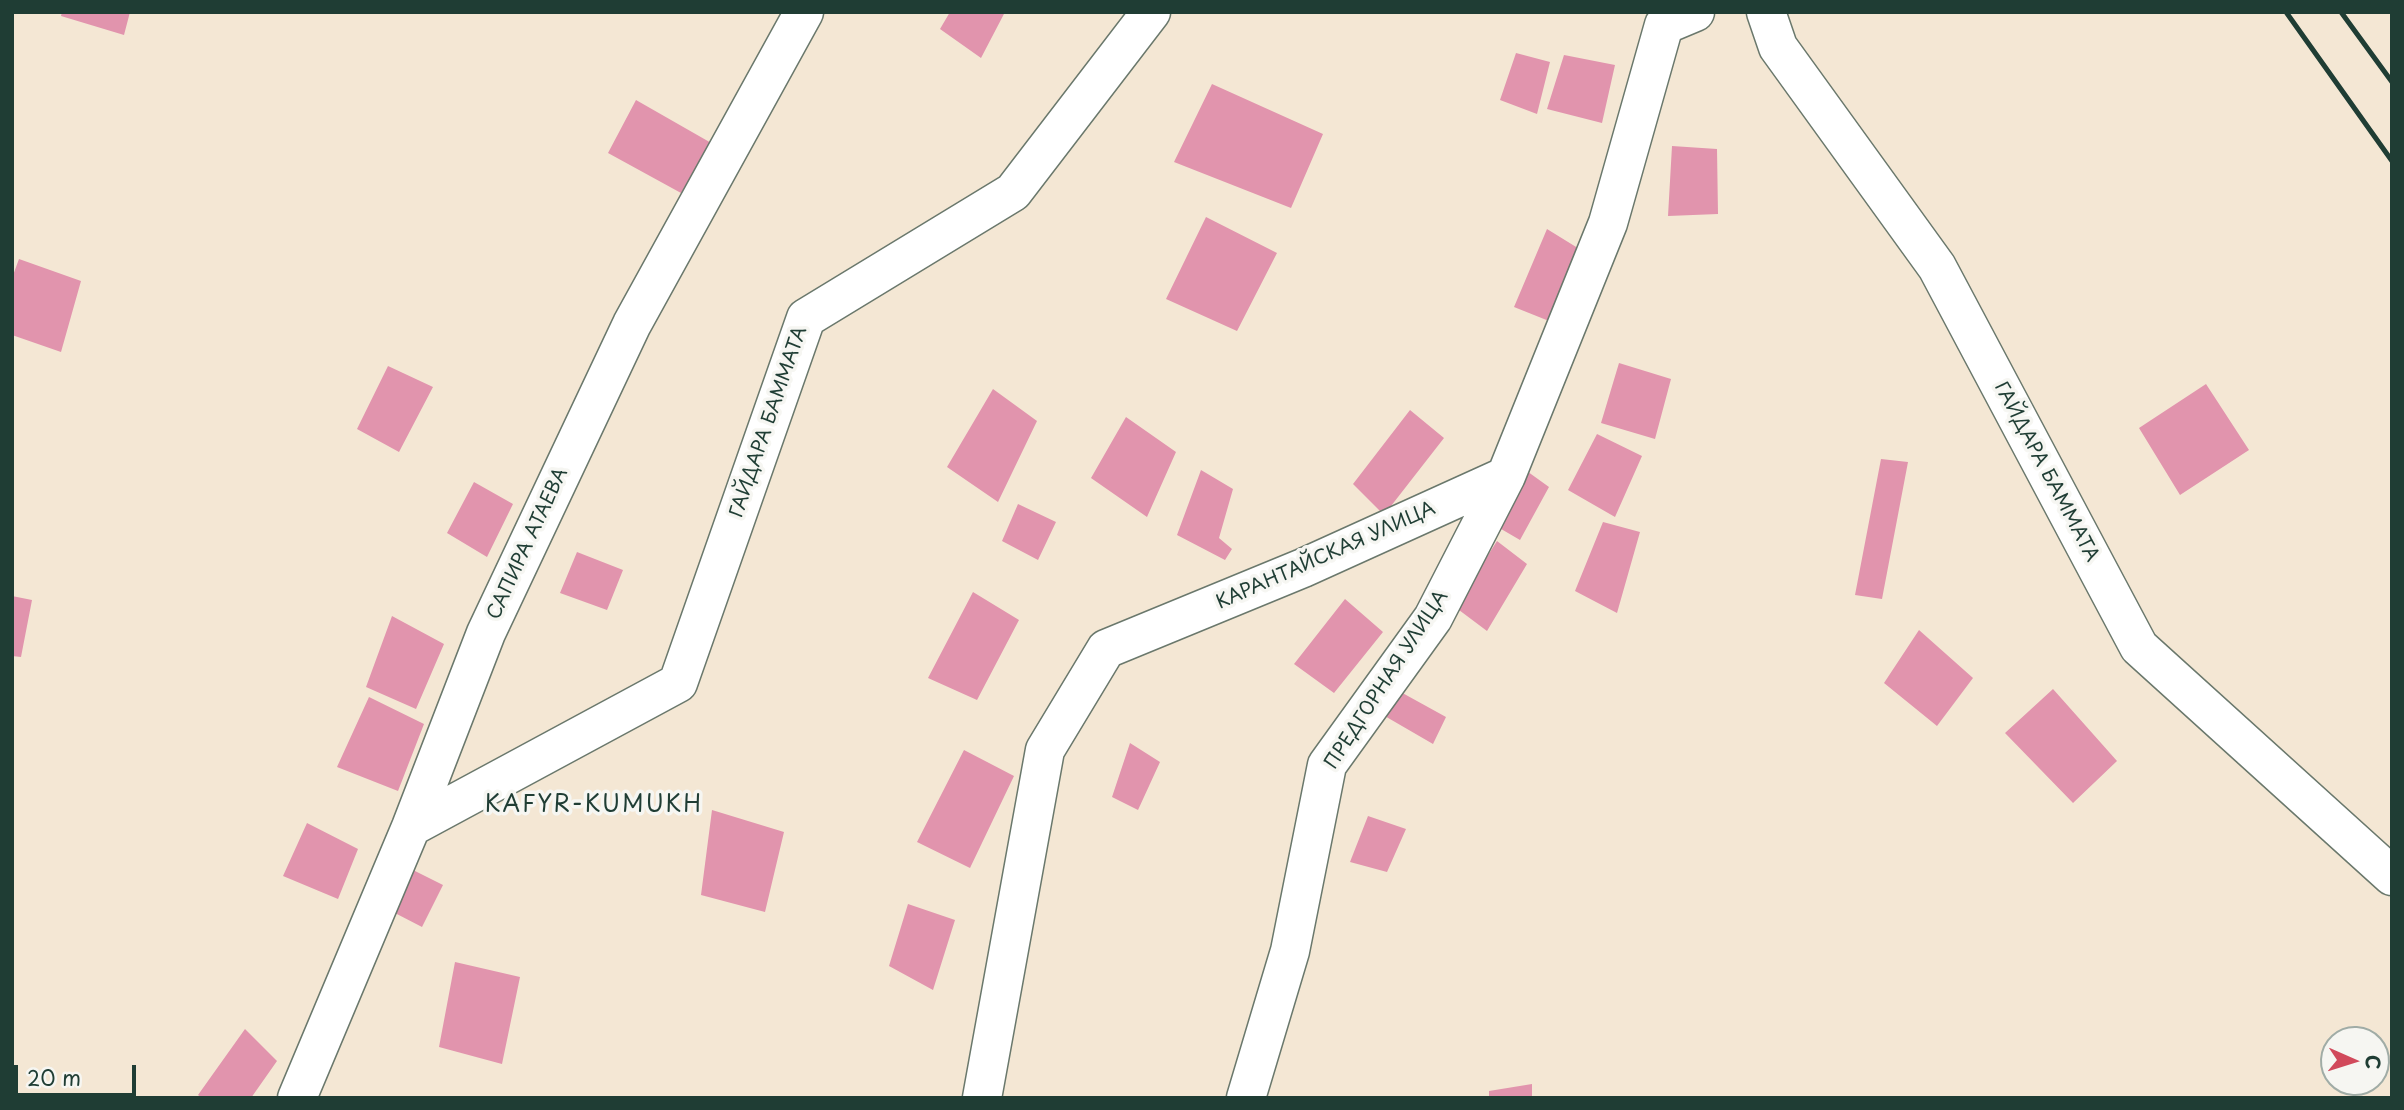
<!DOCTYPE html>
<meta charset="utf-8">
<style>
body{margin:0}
#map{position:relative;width:2404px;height:1110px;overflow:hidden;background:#f4e7d4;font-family:"Playpen Sans",sans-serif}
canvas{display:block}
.frame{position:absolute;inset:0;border:14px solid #1f3d34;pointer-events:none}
.north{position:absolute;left:2320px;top:1026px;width:70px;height:70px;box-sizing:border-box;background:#f6f6f2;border:2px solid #a0aca6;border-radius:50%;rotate:93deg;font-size:19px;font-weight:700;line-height:28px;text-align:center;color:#1f3d34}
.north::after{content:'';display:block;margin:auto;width:24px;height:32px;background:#d1495b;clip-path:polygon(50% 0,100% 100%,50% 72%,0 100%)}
.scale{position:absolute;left:14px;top:1065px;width:122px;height:32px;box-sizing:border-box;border:4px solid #1f3d34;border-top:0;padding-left:9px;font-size:21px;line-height:24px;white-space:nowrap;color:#1f3d34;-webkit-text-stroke:5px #f6f6f2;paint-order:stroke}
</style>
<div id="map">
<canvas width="2404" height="1110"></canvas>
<div class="frame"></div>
<div class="north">С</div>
<div class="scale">20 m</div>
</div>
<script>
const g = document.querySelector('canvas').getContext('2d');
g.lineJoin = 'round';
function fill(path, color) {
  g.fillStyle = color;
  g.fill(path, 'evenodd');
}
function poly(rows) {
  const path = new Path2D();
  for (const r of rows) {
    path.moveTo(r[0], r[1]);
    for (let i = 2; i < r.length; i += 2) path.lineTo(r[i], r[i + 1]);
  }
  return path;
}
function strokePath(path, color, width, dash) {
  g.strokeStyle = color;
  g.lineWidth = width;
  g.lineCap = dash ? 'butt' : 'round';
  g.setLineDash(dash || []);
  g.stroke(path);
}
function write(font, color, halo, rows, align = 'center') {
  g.font = font + ' "Playpen Sans",sans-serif';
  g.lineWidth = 7;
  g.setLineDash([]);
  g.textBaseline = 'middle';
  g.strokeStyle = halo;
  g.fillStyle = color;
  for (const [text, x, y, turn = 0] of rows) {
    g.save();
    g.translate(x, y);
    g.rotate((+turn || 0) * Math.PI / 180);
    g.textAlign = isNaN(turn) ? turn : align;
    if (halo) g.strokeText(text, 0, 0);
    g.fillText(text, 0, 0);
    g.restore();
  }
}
const building = poly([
 [62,12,130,12,124,35,61,16],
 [950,12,1005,12,981,58,940,29],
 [1516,53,1550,62,1537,114,1500,100],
 [1564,55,1615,65,1602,123,1547,109],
 [1212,84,1323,134,1291,208,1174,162],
 [636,100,713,144,681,193,608,153],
 [1672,146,1717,149,1718,214,1668,216],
 [1206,217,1277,253,1237,331,1166,299],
 [1547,229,1581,250,1554,323,1514,307],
 [19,259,81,281,61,352,12,335,12,278],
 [1619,363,1671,379,1655,439,1601,423],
 [388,366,433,387,399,452,357,429],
 [2206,384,2249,450,2180,495,2139,428],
 [993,389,1037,421,998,502,947,467],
 [1410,410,1444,438,1384,515,1353,484],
 [1126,417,1176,452,1147,517,1091,478],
 [1597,434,1642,456,1615,517,1568,490],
 [1881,459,1908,462,1882,599,1855,595],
 [1524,469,1549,487,1520,540,1496,526],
 [1201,470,1233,489,1219,538,1232,549,1225,560,1177,535],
 [474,482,513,504,487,557,447,533],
 [1018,504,1056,522,1038,560,1002,541],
 [1603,522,1640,532,1617,613,1575,591],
 [1497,541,1527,564,1487,631,1455,607],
 [577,552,623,570,607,610,560,593],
 [973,592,1019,620,977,700,928,678],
 [12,596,32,600,21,657,12,656],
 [1345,599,1383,632,1334,693,1294,664],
 [392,616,444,644,416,709,366,687],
 [1919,630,1973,678,1937,726,1884,683],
 [2053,689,2117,761,2073,803,2005,733],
 [1397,690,1446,717,1433,744,1383,715],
 [369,697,424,724,398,791,337,767],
 [1130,743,1160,762,1138,810,1112,797],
 [964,750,1014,776,970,868,917,842],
 [712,810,784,832,765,912,701,895],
 [1368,816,1406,829,1387,872,1350,862],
 [307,823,358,849,338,899,283,876],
 [413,870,443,885,422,927,393,912],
 [908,904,955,920,933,990,889,966],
 [455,962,520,977,502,1064,439,1047],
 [245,1029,277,1061,251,1098,202,1098,198,1095],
 [1532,1084,1532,1098,1489,1098,1489,1091]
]);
const minor = poly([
 [1766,12,1778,47,1937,267,2139,647,2392,876],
 [411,827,678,683,806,318,1013,192,1151,12],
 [297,1098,411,827,486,633,632,324,804,12],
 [982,1098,1045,750,1106,649,1303,568,1506,476,1608,223,1664,25,1695,12],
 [1246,1098,1290,951,1327,765,1433,618,1506,476]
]);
const rail = poly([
 [2286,12,2392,161],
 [2341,12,2392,82]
]);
const streetNames = [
 ["ГАЙДАРА БАММАТА",769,422,-71],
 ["ГАЙДАРА БАММАТА",2046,472,62],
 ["САПИРА АТАЕВА",528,544,-65],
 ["КАРАНТАЙСКАЯ УЛИЦА",1326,556,-24],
 ["ПРЕДГОРНАЯ УЛИЦА",1387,680,-57]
];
const quarterNames = [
 ["KAFYR-KUMUKH",594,806]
];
fill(building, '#e194ad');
strokePath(minor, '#6a786c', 41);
strokePath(minor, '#fff', 38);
strokePath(rail, '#1f3d34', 5);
write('19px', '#1f3d34', '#f6f6f2', streetNames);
g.letterSpacing = '2px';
write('23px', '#1f3d34', '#f6f6f2', quarterNames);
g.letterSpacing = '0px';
</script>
